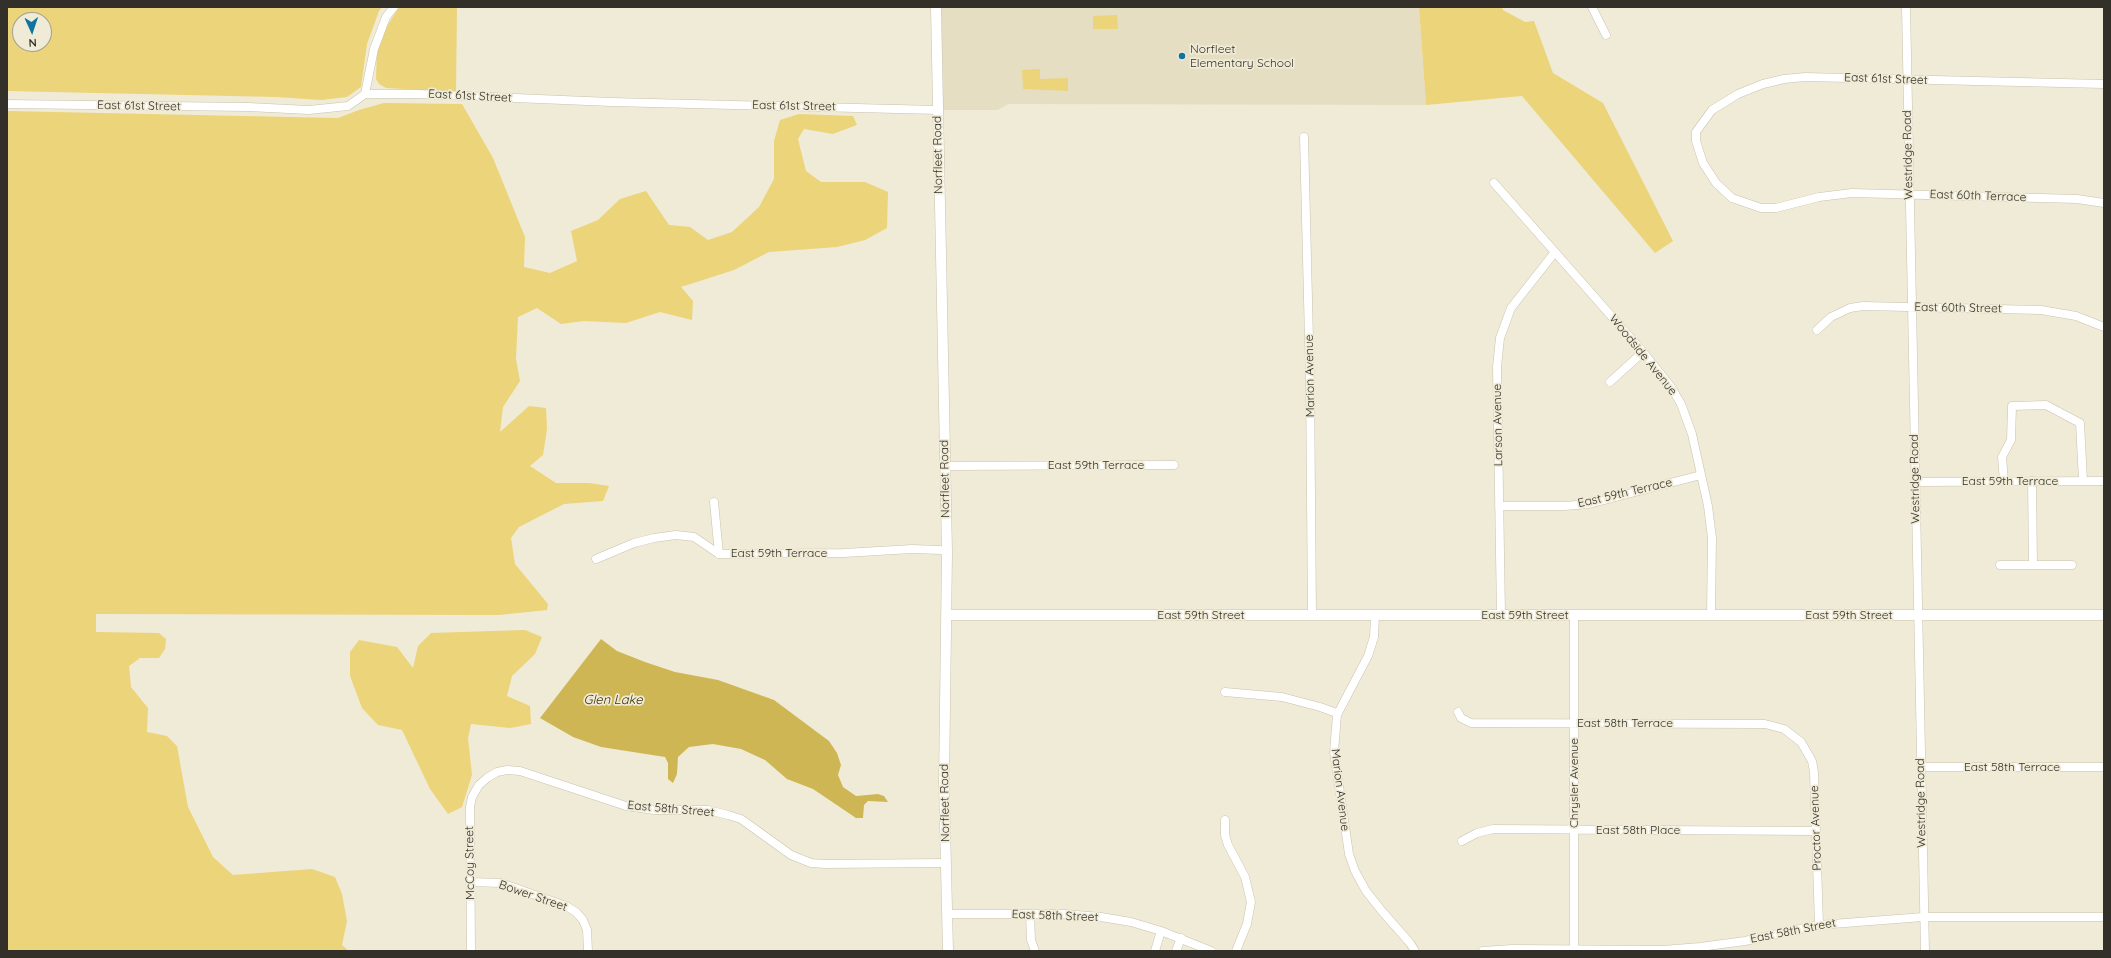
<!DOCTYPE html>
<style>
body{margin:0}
#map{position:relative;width:2111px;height:958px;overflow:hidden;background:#f0ebd6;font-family:Quicksand,sans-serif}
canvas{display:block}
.frame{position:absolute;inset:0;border:8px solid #323028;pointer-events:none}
.north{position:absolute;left:12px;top:12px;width:40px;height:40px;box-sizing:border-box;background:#f0ebd6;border:1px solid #a4a090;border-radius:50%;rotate:177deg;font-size:11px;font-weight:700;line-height:16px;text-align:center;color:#323028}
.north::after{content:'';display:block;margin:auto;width:14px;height:18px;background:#1173a0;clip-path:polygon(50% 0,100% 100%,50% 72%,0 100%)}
</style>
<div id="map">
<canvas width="2111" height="958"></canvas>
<div class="frame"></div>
<div class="north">N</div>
</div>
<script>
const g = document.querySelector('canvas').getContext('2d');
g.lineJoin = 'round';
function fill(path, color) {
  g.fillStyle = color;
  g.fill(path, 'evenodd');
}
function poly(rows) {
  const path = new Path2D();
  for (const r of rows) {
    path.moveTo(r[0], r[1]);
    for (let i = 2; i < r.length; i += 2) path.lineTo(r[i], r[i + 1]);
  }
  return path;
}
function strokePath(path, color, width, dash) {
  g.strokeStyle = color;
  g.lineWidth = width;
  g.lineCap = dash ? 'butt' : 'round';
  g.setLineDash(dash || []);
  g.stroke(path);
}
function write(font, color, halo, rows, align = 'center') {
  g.font = font + ' Quicksand,sans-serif';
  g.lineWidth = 3.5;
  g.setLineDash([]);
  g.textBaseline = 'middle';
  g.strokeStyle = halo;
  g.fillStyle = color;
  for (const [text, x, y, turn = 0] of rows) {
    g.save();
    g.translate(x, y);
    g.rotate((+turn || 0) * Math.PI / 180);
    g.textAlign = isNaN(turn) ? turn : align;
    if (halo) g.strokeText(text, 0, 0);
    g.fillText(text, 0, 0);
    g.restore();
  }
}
const built = poly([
 [941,7,1419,7,1426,105,1008,104,998,110,942,110]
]);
const green = poly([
 [7,7,382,7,379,11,367,44,361,87,347,97,321,100,276,97,7,91],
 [20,20,44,20,44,44,20,44],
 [399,7,457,7,456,92,386,88,379,84,376,79,377,51,384,31],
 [1419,7,1502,7,1503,10,1525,22,1534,21,1553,73,1603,103,1673,241,1655,253,1522,96,1426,105],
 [1117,15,1118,29,1093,29,1093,16],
 [1040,69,1040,79,1068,78,1068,91,1023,89,1022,70],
 [384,103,462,104,493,158,525,237,524,267,550,273,577,261,571,231,598,220,620,199,646,191,669,225,690,227,708,240,732,232,759,207,774,179,774,141,780,120,799,114,853,116,857,125,833,134,804,129,798,139,806,171,821,182,865,182,888,192,887,228,865,240,837,247,769,252,734,270,681,287,693,301,692,320,660,312,626,323,584,321,561,324,537,308,518,317,516,359,520,381,503,407,500,432,529,406,546,408,547,429,543,455,530,466,556,483,589,483,609,486,603,501,564,504,519,527,511,538,515,564,548,604,547,610,499,615,96,614,96,632,159,633,166,639,165,649,159,658,140,658,129,666,131,687,148,708,147,732,167,736,177,746,188,807,213,857,233,875,312,869,335,877,342,894,347,921,342,945,349,951,7,951,7,111,338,118,359,110],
 [525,630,542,637,535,654,512,676,507,696,530,706,531,724,510,728,471,724,468,738,472,775,462,807,448,814,430,789,402,730,378,725,362,708,350,676,350,652,359,640,397,647,413,668,418,646,431,633]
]);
const water = poly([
 [601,639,617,651,645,662,675,672,718,680,774,700,829,741,837,753,841,765,838,775,843,787,856,796,878,794,884,796,888,802,868,801,864,805,863,818,856,818,813,789,787,779,765,760,741,749,713,744,689,747,678,757,677,774,673,783,668,779,668,763,665,757,601,747,573,737,540,718]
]);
const minor = poly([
 [1592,7,1606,35],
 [1906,7,1925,951],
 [2104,84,1805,77,1784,79,1763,84,1738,94,1712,110,1696,132,1696,141,1703,163,1716,183,1732,198,1761,208,1776,208,1819,197,1852,193,2077,199,2104,203],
 [365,94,374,49,386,17,394,7],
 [7,104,248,107,309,110,348,106,365,94,419,94,611,102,938,110],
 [1304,137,1310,380,1312,615],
 [1494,183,1643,352,1671,387,1681,404,1692,434,1708,506,1712,538,1711,615],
 [1817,330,1831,317,1850,308,1863,306,2041,310,2076,316,2104,327],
 [1610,382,1643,352],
 [945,466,1174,465],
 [2004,481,2002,457,2011,440,2012,406,2046,405,2080,423,2083,481],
 [2032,481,2033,565,2072,565],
 [1915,482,2104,481],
 [714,502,719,554],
 [1499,506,1564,506,1589,504,1701,475],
 [596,559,634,543,654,538,676,535,694,537,719,554,844,553,912,549,940,550,947,552],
 [2000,565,2033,565],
 [1375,615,1374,637,1368,656,1337,715,1334,752,1349,854,1355,871,1366,891,1381,910,1410,943,1415,951],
 [1501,615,1497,367,1500,338,1511,308,1555,252],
 [1225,692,1282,697,1320,707,1334,712,1337,715],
 [1458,712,1461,718,1471,723,1765,724,1784,729,1801,742,1812,761,1814,772,1819,925],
 [1921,767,2104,767],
 [1225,820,1225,835,1228,845,1245,877,1251,902,1247,924,1236,951],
 [1462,841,1477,833,1493,829,1816,831],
 [470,882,501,883,566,906,576,912,583,920,587,930,588,951],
 [947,914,1064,914,1101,917,1131,922,1161,931,1211,951],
 [1030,914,1031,940,1035,951],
 [471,951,470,807,472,797,479,785,487,778,497,772,507,770,520,771,626,806,654,810,708,810,728,815,741,819,791,855,811,863,825,864,946,863],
 [1155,951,1161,931],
 [1176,951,1181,938],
 [1483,951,1512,949,1663,950,1700,947,1745,941,1819,925,1923,917,2104,917],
 [1574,951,1574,615]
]);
const tertiary = poly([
 [936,7,947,552,944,783,948,951],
 [946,615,2104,615]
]);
const markers = [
 [1182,56,4,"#1173a0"]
];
const poiNames = [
 ["Norfleet",1190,49],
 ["Elementary School",1190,63]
];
const streetNames = [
 ["East 61st Street",1886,79,2],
 ["East 61st Street",470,96,3],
 ["East 61st Street",139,106,1],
 ["East 61st Street",794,106,1],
 ["Norfleet Road",938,155,-91],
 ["Westridge Road",1908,155,-91],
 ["East 60th Terrace",1978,196,2],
 ["East 60th Street",1958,308,1],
 ["Woodside Avenue",1643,355,51],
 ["Marion Avenue",1310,376,-91],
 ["Larson Avenue",1498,425,-91],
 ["East 59th Terrace",1096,465],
 ["Norfleet Road",945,479,-91],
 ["Westridge Road",1915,479,-91],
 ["East 59th Terrace",2010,481],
 ["East 59th Terrace",1625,493,-13],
 ["East 59th Terrace",779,553],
 ["East 59th Street",1201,615],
 ["East 59th Street",1525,615],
 ["East 59th Street",1849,615],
 ["East 58th Terrace",1625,723],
 ["East 58th Terrace",2012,767],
 ["Chrysler Avenue",1574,783,-90],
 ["Marion Avenue",1340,790,83],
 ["Norfleet Road",945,803,-91],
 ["Westridge Road",1921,803,-91],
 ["East 58th Street",671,809,5],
 ["Proctor Avenue",1816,828,-92],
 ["East 58th Place",1638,830],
 ["McCoy Street",470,863,-91],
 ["Bower Street",533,896,19],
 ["East 58th Street",1055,916,2],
 ["East 58th Street",1793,931,-11]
];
const waterNames = [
 ["Glen Lake",613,700]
];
fill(built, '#e6dec3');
fill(green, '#ebd47a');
fill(water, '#cfb655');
strokePath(minor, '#c8c2ae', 9);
strokePath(tertiary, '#c8c2ae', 11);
strokePath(minor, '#fff', 8);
strokePath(tertiary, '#fff', 10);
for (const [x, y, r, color] of markers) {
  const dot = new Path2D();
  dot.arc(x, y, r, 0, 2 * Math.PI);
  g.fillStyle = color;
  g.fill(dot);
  strokePath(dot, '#f0ebd6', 1.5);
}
write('12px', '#323028', '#f0ebd6', poiNames, 'left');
write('12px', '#323028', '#f0ebd6', streetNames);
write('italic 13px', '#3b3106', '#f0ebd6', waterNames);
</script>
